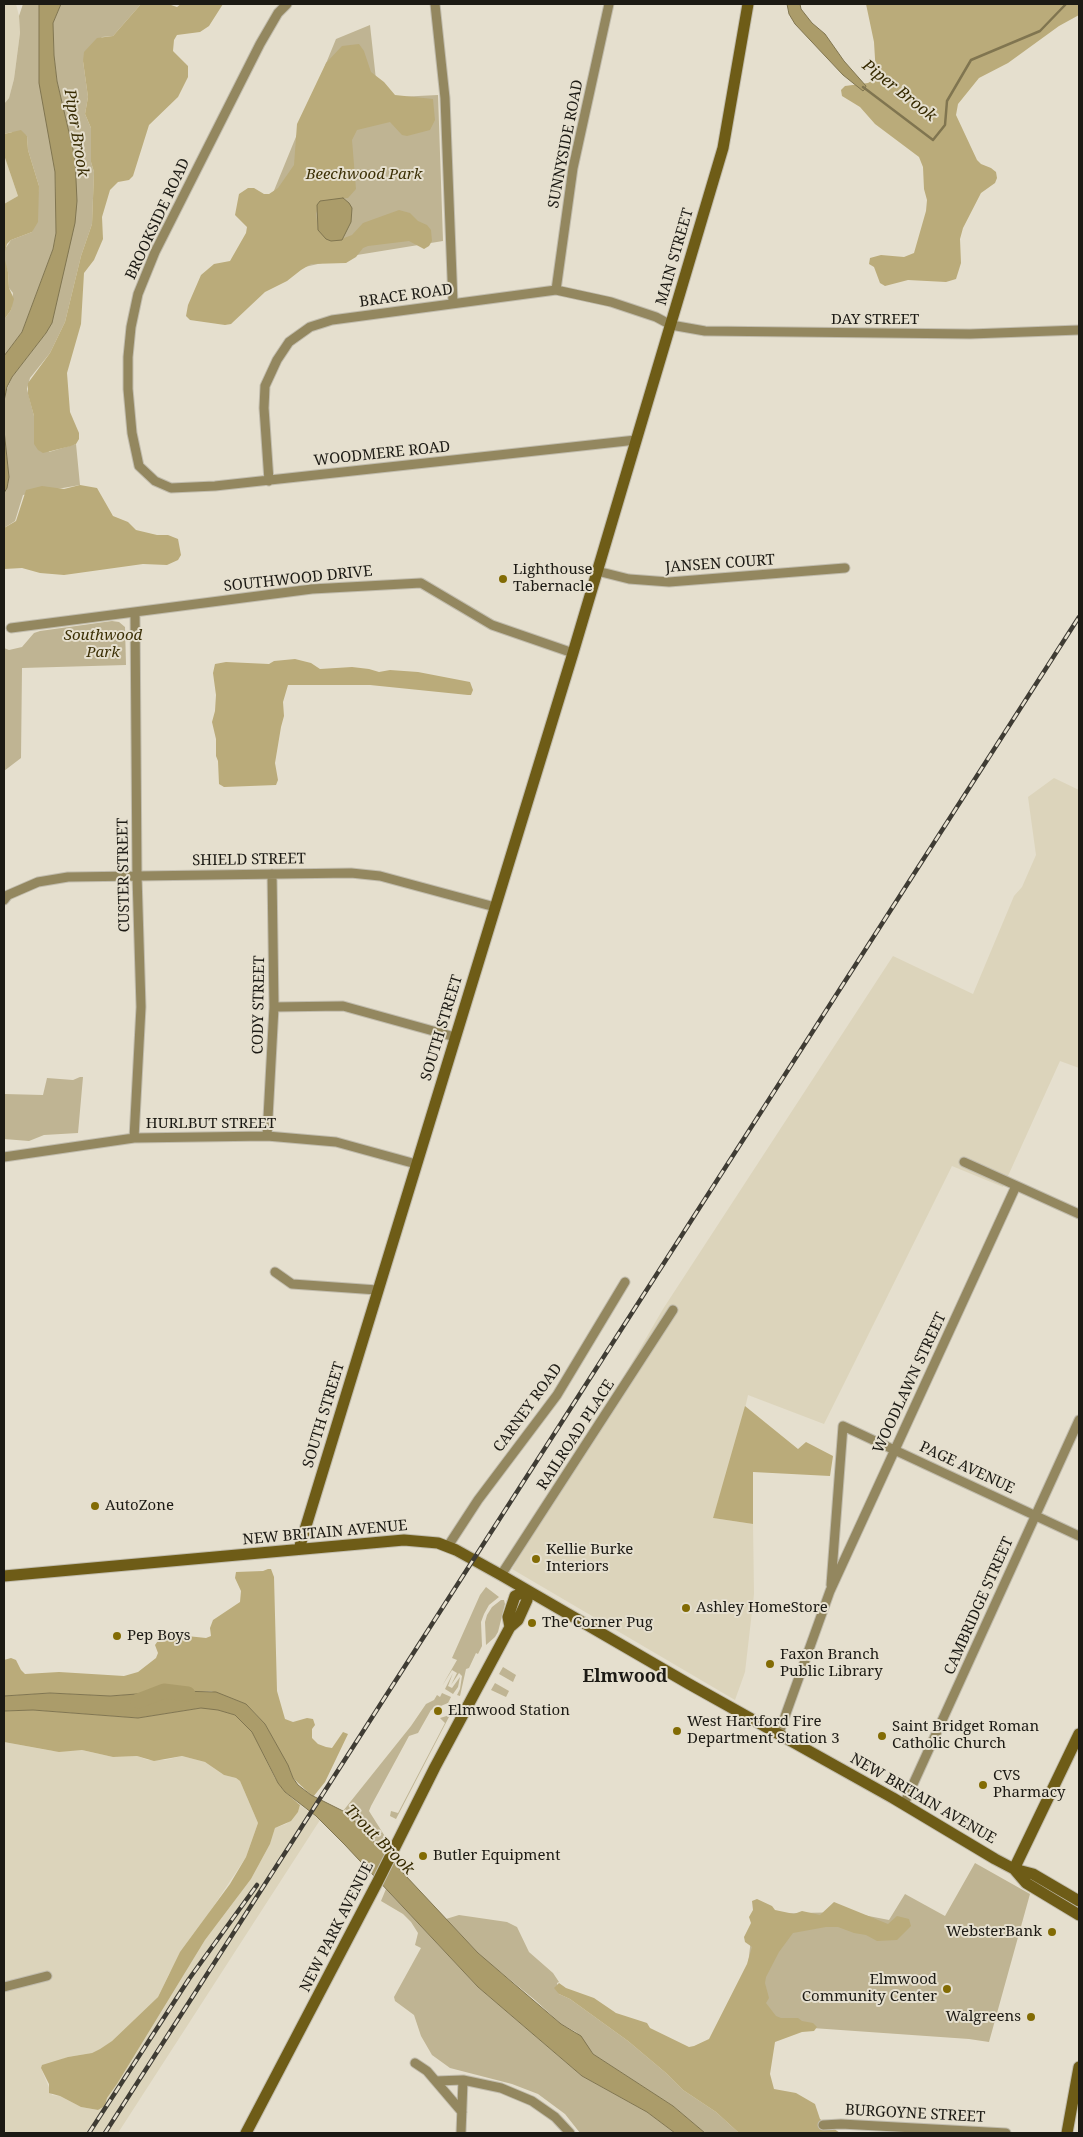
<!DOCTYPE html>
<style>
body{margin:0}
#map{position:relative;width:1083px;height:2137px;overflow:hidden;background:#e5dfce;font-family:"Noto Serif",serif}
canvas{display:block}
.frame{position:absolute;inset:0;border:5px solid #1c1a14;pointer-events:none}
</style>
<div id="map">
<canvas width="1083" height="2137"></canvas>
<div class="frame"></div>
</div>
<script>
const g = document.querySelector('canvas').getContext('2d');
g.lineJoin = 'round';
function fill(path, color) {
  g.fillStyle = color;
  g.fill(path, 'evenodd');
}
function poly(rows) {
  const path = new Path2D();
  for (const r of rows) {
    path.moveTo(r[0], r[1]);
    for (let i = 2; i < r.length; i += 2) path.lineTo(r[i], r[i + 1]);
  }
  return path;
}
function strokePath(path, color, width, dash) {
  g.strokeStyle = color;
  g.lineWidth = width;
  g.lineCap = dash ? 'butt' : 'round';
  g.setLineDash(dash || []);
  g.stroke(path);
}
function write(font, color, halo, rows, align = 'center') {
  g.font = font + ' "Noto Serif",serif';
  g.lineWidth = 4;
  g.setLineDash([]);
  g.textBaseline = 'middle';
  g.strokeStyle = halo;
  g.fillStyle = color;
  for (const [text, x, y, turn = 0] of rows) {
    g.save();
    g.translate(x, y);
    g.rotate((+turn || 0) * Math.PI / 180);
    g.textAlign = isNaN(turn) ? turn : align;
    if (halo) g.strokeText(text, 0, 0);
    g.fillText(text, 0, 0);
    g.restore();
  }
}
const built = poly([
 [4,4,16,4,19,16,20,33,14,79,9,98,4,104],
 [4,155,18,196,4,204],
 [1054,778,1079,790,1079,1068,1060,1061,1003,1187,952,1166,824,1424,748,1395,741,1426,713,1518,753,1524,754,1594,745,1672,735,1700,512,1569,663,1309,893,956,973,994,1014,896,1022,887,1036,855,1028,797],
 [4,1742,53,1751,82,1750,113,1757,137,1756,148,1760,165,1760,182,1756,205,1762,224,1775,236,1778,240,1781,258,1823,246,1857,169,1974,158,1997,112,2041,100,2049,92,2053,68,2057,41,2068,52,2095,60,2096,81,2107,98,2110,105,2106,107,2098,117,2084,205,1940,251,1879,270,1844,275,1828,286,1824,298,1812,300,1805,320,1820,118,2133,4,2133]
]);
const green = poly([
 [23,4,39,4,40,55,55,172,56,233,53,249,22,332,4,356,4,320,11,310,13,293,9,288,8,272,4,261,5,249,11,240,32,232,39,186,28,150,27,136,12,132,4,134,4,104,9,98,14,79,20,33,19,16],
 [61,4,141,4,113,36,102,37,83,61,88,97,85,114,91,128,91,162,94,172,92,224,81,256,65,322,50,353,30,378,27,389,34,416,49,452,76,444,80,485,23,495,15,521,4,528,4,493,7,488,9,477,4,430,4,397,12,377,46,333,75,158,57,81,54,55,53,23],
 [370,25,378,98,438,95,443,241,357,255,257,278,239,254,273,193,336,39],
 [112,621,119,622,125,627,126,665,22,668,21,758,4,771,4,648,9,650,22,647,34,633,40,631],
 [80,1077,83,1077,78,1133,44,1135,29,1141,4,1139,4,1094,43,1095,47,1078,73,1080],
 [486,1587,499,1597,489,1605,484,1614,481,1622,482,1646,478,1654,476,1653,469,1668,466,1669,460,1696,457,1695,460,1689,462,1676,459,1673,451,1685,457,1673,452,1670,442,1686,457,1660,452,1658,480,1595],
 [501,1600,504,1600,505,1604,498,1632,495,1637,486,1645,485,1622,487,1615,492,1607],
 [503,1667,516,1675,513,1682,499,1674],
 [453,1673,448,1686,452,1688,460,1677,458,1687,453,1694,445,1689],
 [495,1683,509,1691,506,1697,491,1690],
 [442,1693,451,1697,448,1703,431,1710,418,1733,409,1736,371,1806,369,1811,386,1838,381,1849,343,1811,411,1726,426,1704,434,1700,437,1695,440,1697],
 [450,1715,396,1819,390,1816,391,1811,398,1813,445,1723,440,1718],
 [975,1863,1030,1894,989,2042,969,2039,741,2023,754,1914,848,1912,889,1920,905,1894,945,1916],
 [386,1889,478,1987,582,2076,647,2112,675,2133,580,2133,565,2114,538,2094,512,2084,450,2068,432,2055,421,2036,414,2015,395,2001,394,1997,421,1948,415,1945,418,1933,411,1922,403,1914,381,1901],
 [459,1915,507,1922,517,1927,529,1952,553,1973,559,1982,557,1983,559,1994,570,1999,628,2041,666,2073,683,2090,716,2112,739,2133,705,2133,673,2106,593,2054,576,2032,561,2024,535,2000,482,1957,446,1919]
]);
const forest = poly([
 [141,4,168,4,177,7,181,4,223,4,209,26,200,32,177,35,174,40,173,51,188,66,188,77,178,97,149,125,133,176,129,180,118,182,110,190,102,217,103,239,94,260,84,273,81,324,67,373,70,412,79,433,79,439,76,444,71,446,43,453,38,450,34,444,34,416,28,394,28,383,50,353,65,322,81,256,92,224,94,172,91,162,91,128,85,114,88,97,83,61,84,52,97,38,113,36],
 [866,4,1079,4,1079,15,1059,26,1008,63,979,78,958,104,956,115,977,160,981,164,991,168,996,172,997,178,995,183,981,193,963,228,960,239,961,263,956,279,946,282,908,280,885,286,880,283,874,267,869,264,870,258,881,255,904,257,914,253,926,211,927,200,924,189,923,167,919,157,875,124,860,107,842,96,841,90,845,86,868,83,873,80,876,75,874,42],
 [359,44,364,51,371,72,384,82,395,95,433,99,435,120,430,130,407,136,402,135,390,122,357,130,352,140,356,189,348,198,320,201,316,214,318,230,336,241,352,235,363,223,399,210,410,213,418,221,427,225,431,230,432,241,429,246,424,249,409,241,368,246,363,248,356,257,346,263,311,264,301,270,287,281,265,292,231,324,225,325,190,320,186,316,188,305,201,275,214,264,230,261,246,233,247,227,235,215,239,194,248,188,254,188,264,194,269,194,278,188,294,165,297,124,326,63,342,46],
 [21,130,27,136,28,150,39,186,38,222,32,232,11,240,7,244,4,255,4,204,18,196,4,155,4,134],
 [4,256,8,272,9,288,14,299,11,310,4,320],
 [80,485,97,488,113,516,128,522,136,530,157,535,168,535,178,539,181,555,178,560,167,565,143,564,64,575,40,573,22,568,4,569,4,528,16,521,26,490,42,486,64,489],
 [295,659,311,663,320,669,352,667,369,669,379,672,390,670,418,672,470,682,473,690,471,695,468,695,370,685,288,685,283,702,284,716,281,727,275,763,278,780,276,785,224,787,219,784,218,761,216,756,216,739,212,722,215,711,216,695,213,673,215,664,226,662,269,664,274,661],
 [745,1406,798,1449,806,1442,833,1456,830,1476,753,1472,753,1524,713,1518],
 [268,1569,271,1569,274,1577,277,1691,285,1719,293,1722,307,1718,313,1719,315,1725,312,1729,312,1738,318,1744,326,1747,332,1748,343,1732,348,1734,325,1782,313,1797,293,1778,290,1770,265,1724,246,1704,211,1691,183,1691,109,1696,50,1693,4,1696,4,1660,11,1658,16,1660,21,1670,25,1674,59,1672,124,1676,138,1672,156,1658,158,1653,155,1645,160,1638,174,1639,187,1636,206,1638,211,1636,210,1628,213,1620,240,1602,241,1591,235,1578,236,1572,263,1571],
 [201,1708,213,1708,235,1715,252,1731,275,1778,285,1792,300,1805,298,1812,291,1821,275,1828,270,1844,251,1879,205,1940,117,2084,107,2098,105,2106,98,2110,81,2107,60,2096,49,2093,49,2084,41,2068,42,2065,68,2057,92,2053,100,2049,112,2041,158,1997,180,1952,230,1884,246,1857,258,1823,240,1781,236,1778,224,1775,205,1762,182,1756,154,1761,137,1756,113,1757,82,1750,59,1752,4,1742,4,1711,33,1710,138,1718],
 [757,1899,772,1906,775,1910,794,1914,802,1911,820,1915,834,1902,888,1924,897,1916,909,1919,911,1926,897,1940,877,1941,866,1935,854,1933,838,1927,826,1927,793,1933,779,1952,766,1977,765,1983,769,1998,766,2003,776,2016,781,2018,798,2018,802,2021,813,2023,817,2027,814,2031,802,2032,775,2042,770,2074,774,2089,796,2093,815,2104,820,2119,840,2133,739,2133,716,2112,683,2090,666,2073,628,2041,570,1999,559,1994,554,1988,559,1983,566,1988,594,1998,616,2013,647,2023,650,2028,689,2047,694,2046,709,2039,747,1964,752,1947,745,1942,744,1937,751,1923,749,1917,753,1910,752,1901]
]);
const water = poly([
 [39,4,61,4,53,23,54,55,57,81,75,158,77,201,75,223,52,323,46,333,12,377,7,387,4,401,4,356,22,332,53,249,56,233,55,172,39,83,39,4],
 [787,4,800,4,801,9,812,23,825,34,844,61,866,86,865,89,863,91,843,75,795,24,789,14,787,4],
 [343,198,349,203,352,208,351,222,342,240,331,241,326,239,318,230,317,205,320,201,343,198],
 [4,430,9,477,7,488,4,493,4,430],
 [177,1691,216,1692,246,1704,265,1724,288,1765,293,1778,298,1785,311,1795,347,1813,478,1953,561,2024,581,2036,593,2054,673,2106,705,2133,675,2133,647,2112,582,2076,478,1987,345,1845,316,1816,285,1792,278,1783,252,1732,235,1715,218,1710,201,1708,138,1718,33,1710,4,1711,4,1696,50,1693,110,1696,177,1691]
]);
const stream = poly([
 [863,87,933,140,945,125,947,101,971,60,1040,31,1066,4]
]);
const river = poly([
 [138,1701,164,1691,188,1694]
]);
const street = poly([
 [287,4,278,13,260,44,155,252,138,294,131,327,128,357,128,389,132,433,139,466,155,481,171,488,215,486,636,440],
 [435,4,445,98,453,303],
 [556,290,573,168,609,4],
 [269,481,264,408,265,386,277,360,289,342,310,327,332,320,556,290,611,302,656,317,671,325,705,331,970,334,1079,330],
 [597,571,629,579,669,582,845,568],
 [11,628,312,589,421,583,492,625,573,653],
 [4,900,8,895,38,882,68,877,351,873,380,876,495,907],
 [274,1007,343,1006,455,1037],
 [267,1136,274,1007,272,874],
 [134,1138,141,1007,137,876,135,612],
 [4,1157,134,1138,267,1136,336,1142,416,1164],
 [964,1162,1079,1214],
 [275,1272,292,1284,377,1290],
 [448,1546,478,1500,557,1395,625,1282],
 [501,1575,673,1310],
 [831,1585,843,1426,1079,1536],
 [779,1733,830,1591,1016,1186],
 [904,1804,1079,1420],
 [4,1987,47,1976],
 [415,2063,427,2071,462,2112],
 [436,2081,463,2080,501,2088,532,2101,555,2117,570,2133],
 [823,2125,841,2124,1006,2133],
 [461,2133,463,2080]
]);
const secondary = poly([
 [299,1549,573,653,723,148,748,4],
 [4,1576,404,1540,438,1543,456,1550,501,1575,689,1684,893,1798,995,1859,1014,1869,1033,1874,1079,1901],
 [510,1627,508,1617,515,1596,526,1591],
 [1014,1869,1079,1734],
 [1014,1869,1026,1883,1079,1915],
 [246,2133,378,1881,435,1767,510,1627,518,1620,527,1600,526,1591],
 [1067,2133,1079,2067]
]);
const rail = poly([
 [89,2133,189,1979,257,1885],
 [105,2133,1079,617]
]);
const markers = [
 [503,579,5,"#826b04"],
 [95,1506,5,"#826b04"],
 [536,1559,5,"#826b04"],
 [686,1608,5,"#826b04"],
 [532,1623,5,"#826b04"],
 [117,1636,5,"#826b04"],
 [770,1664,5,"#826b04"],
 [438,1711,5,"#826b04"],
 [677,1731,5,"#826b04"],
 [882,1736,5,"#826b04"],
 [983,1785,5,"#826b04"],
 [423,1856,5,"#826b04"],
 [1052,1932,5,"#826b04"],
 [947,1989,5,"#826b04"],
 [1031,2017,5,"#826b04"]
];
const streetNames = [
 ["SUNNYSIDE ROAD",566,144,-79],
 ["BROOKSIDE ROAD",158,219,-65],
 ["MAIN STREET",675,257,-74],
 ["BRACE ROAD",406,296,-8],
 ["DAY STREET",875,320],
 ["WOODMERE ROAD",382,454,-6],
 ["JANSEN COURT",720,564,-4],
 ["SOUTHWOOD DRIVE",298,579,-6],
 ["SHIELD STREET",249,860,-1],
 ["CUSTER STREET",124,875,-91],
 ["CODY STREET",259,1005,-89],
 ["SOUTH STREET",442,1028,-73],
 ["HURLBUT STREET",211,1124],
 ["WOODLAWN STREET",910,1383,-65],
 ["CARNEY ROAD",528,1408,-54],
 ["SOUTH STREET",324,1415,-73],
 ["RAILROAD PLACE",576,1435,-57],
 ["PAGE AVENUE",967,1468,25],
 ["NEW BRITAIN AVENUE",325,1533,-5],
 ["CAMBRIDGE STREET",979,1606,-66],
 ["NEW BRITAIN AVENUE",923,1799,30],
 ["NEW PARK AVENUE",337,1927,-63],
 ["BURGOYNE STREET",915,2114,3]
];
const parkNames = [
 ["Beechwood Park",364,175],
 ["Southwood",103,636],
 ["Park",103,653]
];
const poiNames = [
 ["Lighthouse",513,570],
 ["Tabernacle",513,587],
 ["AutoZone",105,1506],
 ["Kellie Burke",546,1550],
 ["Interiors",546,1567],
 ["Ashley HomeStore",696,1608],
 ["The Corner Pug",542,1623],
 ["Pep Boys",127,1636],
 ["Faxon Branch",780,1655],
 ["Public Library",780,1672],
 ["Elmwood Station",448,1711],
 ["West Hartford Fire",687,1722],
 ["Department Station 3",687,1739],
 ["Saint Bridget Roman",892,1727],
 ["Catholic Church",892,1744],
 ["CVS",993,1776],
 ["Pharmacy",993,1793],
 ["Butler Equipment",433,1856],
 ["WebsterBank",1042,1932,"right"],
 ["Elmwood",937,1980,"right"],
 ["Community Center",937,1997,"right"],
 ["Walgreens",1021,2017,"right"]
];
const waterNames = [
 ["Piper Brook",899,91,38],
 ["Piper Brook",76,133,81],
 ["Trout Brook",379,1840,45]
];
const quarterNames = [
 ["Elmwood",625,1677]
];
fill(built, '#dcd4bb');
fill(green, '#bfb493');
fill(forest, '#baab7a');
fill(water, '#ab9c6a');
strokePath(water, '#807550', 1);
strokePath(stream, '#807550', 2.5);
strokePath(river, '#ab9c6a', 15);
strokePath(street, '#c1bcad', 11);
strokePath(secondary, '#c1bcad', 13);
strokePath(street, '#93875f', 9);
strokePath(secondary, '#6e5c17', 11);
strokePath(rail, '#3f3c34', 4.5);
strokePath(rail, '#e5dfce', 2.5, [8]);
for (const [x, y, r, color] of markers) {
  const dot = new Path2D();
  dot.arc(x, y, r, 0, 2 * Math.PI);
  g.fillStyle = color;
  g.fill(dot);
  strokePath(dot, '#e5dfce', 2);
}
write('15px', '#1c1a14', '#e5dfce', streetNames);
write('italic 15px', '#3c3006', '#e5dfce', parkNames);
write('15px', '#1c1a14', '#e5dfce', poiNames, 'left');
write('italic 16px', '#362a00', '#e5dfce', waterNames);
write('bold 18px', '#1c1a14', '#e5dfce', quarterNames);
</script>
